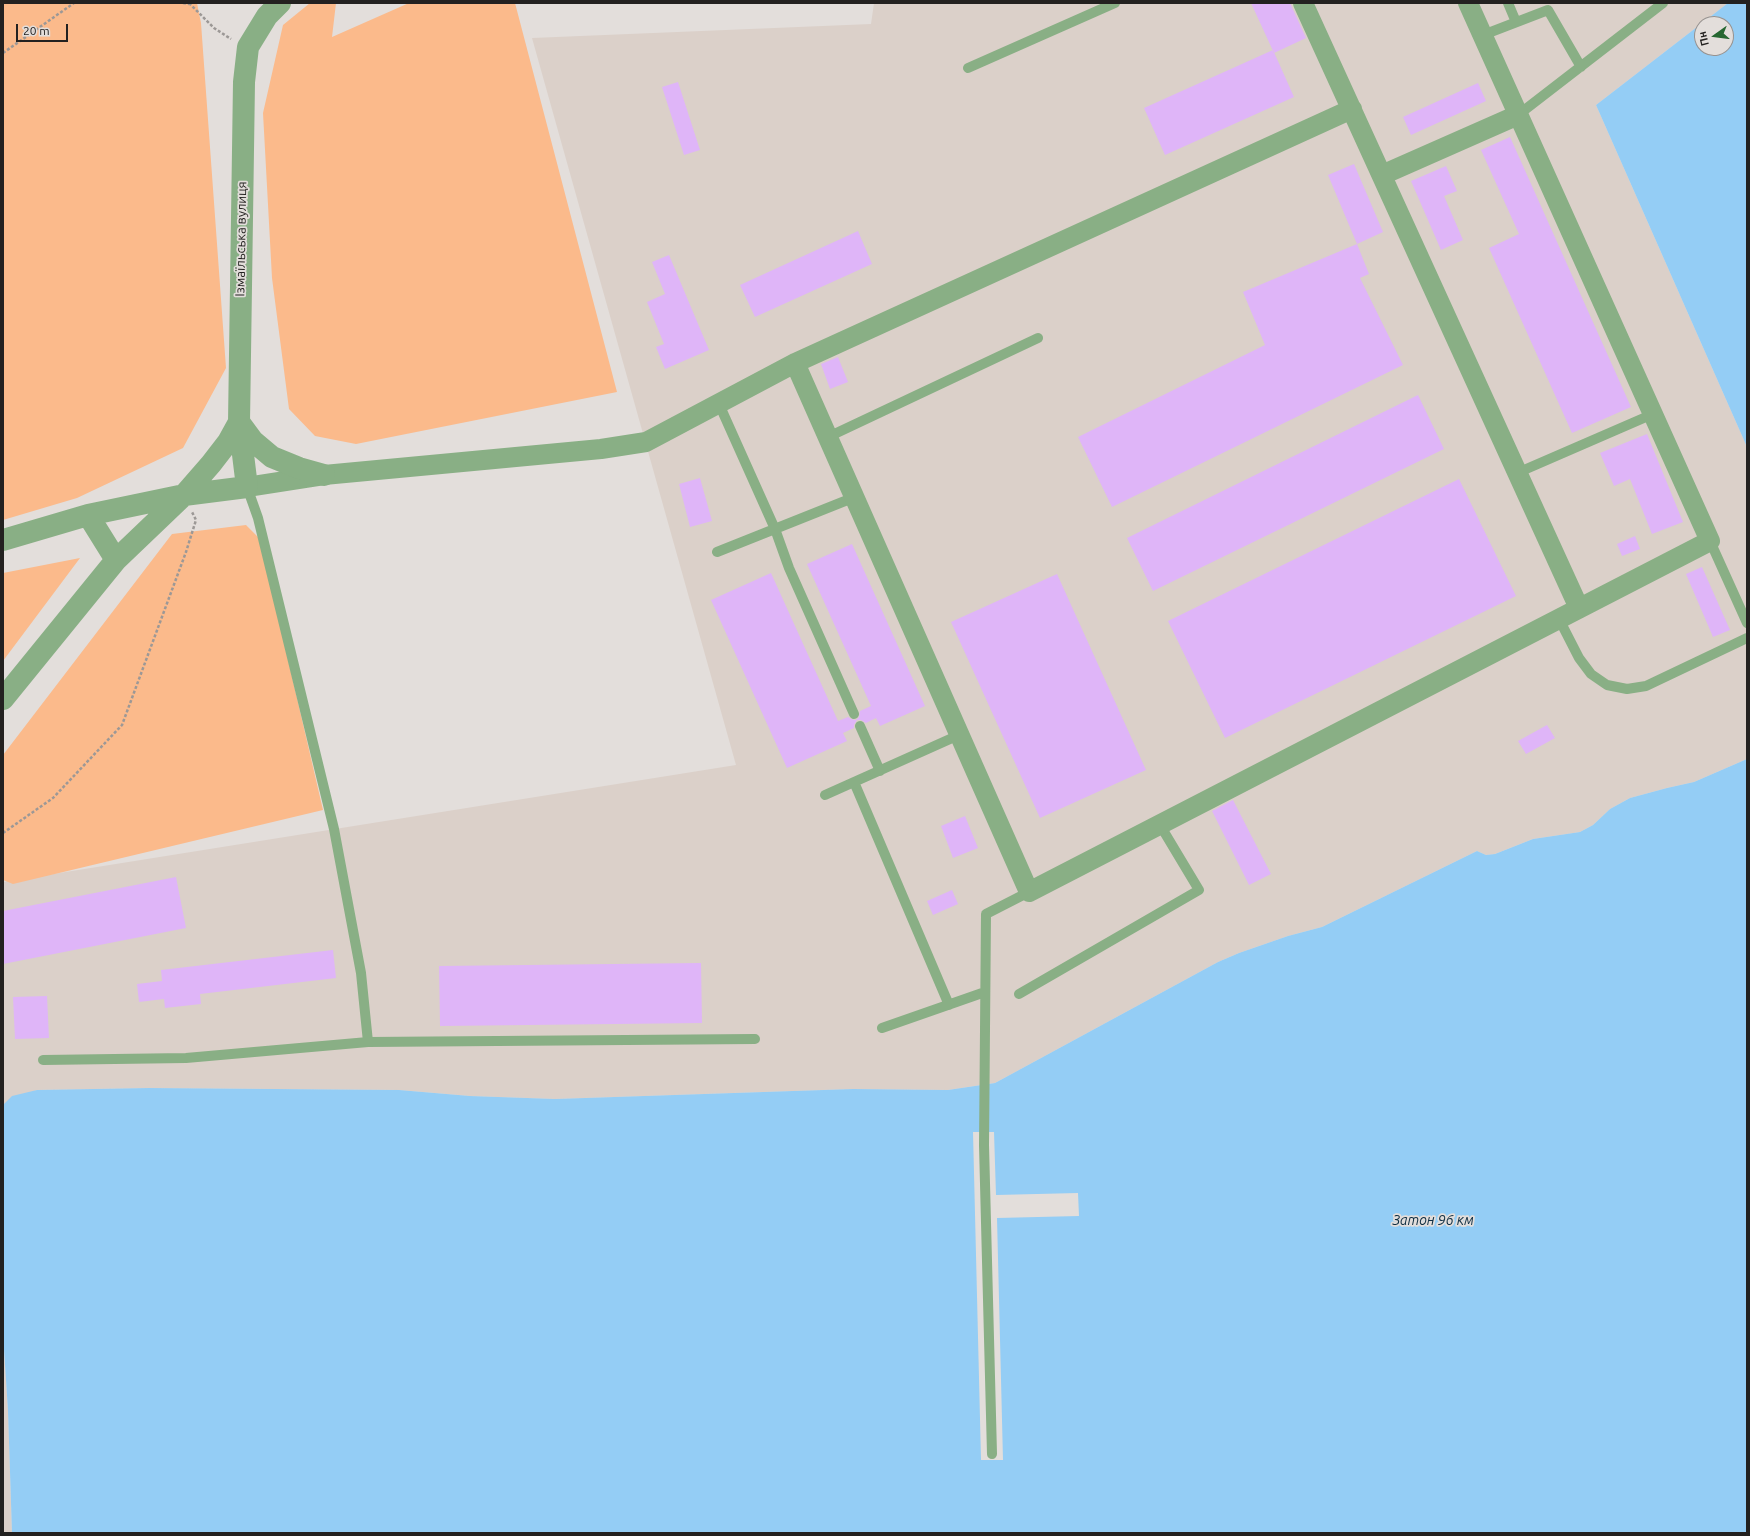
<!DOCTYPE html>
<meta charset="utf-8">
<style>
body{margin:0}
#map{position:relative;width:1750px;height:1536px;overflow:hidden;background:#e3dedb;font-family:Ubuntu,sans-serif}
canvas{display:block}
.frame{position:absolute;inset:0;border:4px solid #232120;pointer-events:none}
.north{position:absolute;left:1694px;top:16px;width:40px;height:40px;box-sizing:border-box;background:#e3dedb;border:1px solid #969290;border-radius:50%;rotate:256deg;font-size:11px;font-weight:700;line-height:16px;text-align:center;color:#232120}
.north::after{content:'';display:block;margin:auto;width:14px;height:18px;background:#266731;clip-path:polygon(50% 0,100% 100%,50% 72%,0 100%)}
.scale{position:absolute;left:16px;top:24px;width:52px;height:18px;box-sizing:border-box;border:2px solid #232120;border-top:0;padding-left:5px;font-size:12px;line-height:14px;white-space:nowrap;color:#232120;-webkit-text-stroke:3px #e3dedb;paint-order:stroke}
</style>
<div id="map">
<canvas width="1750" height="1536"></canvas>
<div class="frame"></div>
<div class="north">Пн</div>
<div class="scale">20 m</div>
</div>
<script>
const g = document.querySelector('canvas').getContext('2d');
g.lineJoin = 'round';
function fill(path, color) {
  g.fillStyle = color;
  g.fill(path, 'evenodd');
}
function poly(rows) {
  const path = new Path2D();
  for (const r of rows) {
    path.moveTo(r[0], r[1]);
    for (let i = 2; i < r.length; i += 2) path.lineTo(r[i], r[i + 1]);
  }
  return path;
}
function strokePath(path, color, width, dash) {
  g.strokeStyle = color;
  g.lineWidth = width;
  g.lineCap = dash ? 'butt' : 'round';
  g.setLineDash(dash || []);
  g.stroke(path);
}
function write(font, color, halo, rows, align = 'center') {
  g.font = font + ' Ubuntu,sans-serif';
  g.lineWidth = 3.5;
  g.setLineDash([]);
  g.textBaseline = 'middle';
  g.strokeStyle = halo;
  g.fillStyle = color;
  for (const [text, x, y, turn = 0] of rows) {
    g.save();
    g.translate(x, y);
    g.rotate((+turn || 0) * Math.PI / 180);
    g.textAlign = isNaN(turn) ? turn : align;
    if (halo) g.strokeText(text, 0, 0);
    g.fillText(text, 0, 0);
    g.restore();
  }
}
const built = poly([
 [874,3,1728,3,1596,105,1747,447,1747,759,1694,782,1667,788,1630,798,1610,809,1593,825,1580,832,1533,839,1495,854,1486,855,1477,851,1322,927,1288,936,1239,953,1218,962,995,1083,948,1090,853,1089,555,1099,470,1096,399,1090,149,1088,37,1090,3,1105,3,882,736,765,532,38,871,24],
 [3,1334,8,1411,12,1533,3,1533]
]);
const green = poly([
 [3,3,197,3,201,23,226,368,183,448,77,498,3,520],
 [310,3,336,3,332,37,409,3,515,3,617,392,356,444,315,436,289,409,272,278,263,113,283,25],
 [246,525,260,539,323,810,13,884,3,880,3,755,172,534],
 [80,558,3,661,3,573]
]);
const water = poly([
 [1728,3,1747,3,1747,447,1596,105],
 [1702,24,1726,24,1726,48,1702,48],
 [1747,759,1747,1533,12,1533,8,1411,3,1334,3,1105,12,1096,37,1090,149,1088,399,1090,470,1096,555,1099,853,1089,948,1090,995,1083,1218,962,1239,953,1288,936,1322,927,1477,851,1486,855,1495,854,1533,839,1580,832,1593,825,1610,809,1630,798,1667,788,1694,782]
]);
const pier = poly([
 [973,1132,994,1132,996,1195,1078,1193,1079,1216,997,1218,1003,1460,981,1460]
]);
const building = poly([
 [1251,3,1290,3,1306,38,1274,53],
 [1273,50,1294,97,1165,155,1144,108],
 [678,82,700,150,684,155,662,87],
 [1478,83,1486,101,1411,135,1403,117],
 [1510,137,1631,407,1572,433,1489,248,1519,234,1481,150],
 [1354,164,1383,232,1357,244,1328,175],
 [1446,166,1457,191,1444,196,1463,240,1441,250,1411,181],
 [858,231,872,264,755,317,740,285],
 [1357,244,1369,274,1360,278,1403,365,1112,507,1078,437,1265,345,1243,292],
 [669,255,709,350,665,369,656,347,664,344,647,302,665,294,652,262],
 [838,357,848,382,830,389,821,364],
 [1418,395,1444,449,1153,591,1127,538],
 [1647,434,1683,522,1652,534,1630,479,1614,486,1600,453],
 [700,478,712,521,690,527,679,484],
 [1459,479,1516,596,1225,738,1168,621],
 [1635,536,1640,549,1622,556,1617,544],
 [852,544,925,706,880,726,876,718,866,723,861,720,857,720,854,725,854,728,843,733,847,741,787,768,711,600,771,573,838,721,848,717,851,719,856,720,859,717,860,711,871,706,807,564],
 [1702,567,1730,630,1713,637,1686,574],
 [1057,574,1146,770,1040,818,951,622],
 [1547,725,1555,738,1526,754,1518,741],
 [1233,800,1271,874,1249,885,1212,811],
 [965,816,978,848,953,858,941,826],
 [176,877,186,928,3,964,3,911],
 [952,890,958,904,933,915,927,901],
 [333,950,336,978,200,994,201,1004,165,1008,164,999,139,1002,137,984,162,981,161,970],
 [701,963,702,1023,440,1026,439,966],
 [47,996,49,1038,15,1039,13,997]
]);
const path = poly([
 [183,3,189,4],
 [189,3,214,28,231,39],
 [3,53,74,3],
 [3,833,53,798,122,725,186,552,196,520,192,512]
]);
const service = poly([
 [1508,3,1516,22],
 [1483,35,1548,10,1581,67],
 [968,68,1115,3],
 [1518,115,1663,3],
 [719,404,775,529,789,568,854,714],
 [828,437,1038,338],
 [1517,473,1653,414],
 [247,487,258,518,334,829,361,973,368,1042],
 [1710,541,1747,623],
 [717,552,855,497],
 [1559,619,1579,658,1591,674,1607,685,1627,689,1646,686,1747,638],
 [860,726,880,771],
 [854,782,949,1005],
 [825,795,959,735],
 [1019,994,1199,890,1160,825],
 [882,1028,985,992],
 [43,1060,186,1058,368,1042,755,1039],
 [992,1454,984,1145,986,914,1029,892]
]);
const minor = poly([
 [1303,3,1579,608],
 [1382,175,1518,115],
 [795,363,1029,892,1710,541,1468,3],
 [247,487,324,475,601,449,646,442,795,363,1352,109]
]);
const tertiary = poly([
 [239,422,253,441,272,457,299,468,324,475],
 [88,515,116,560],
 [3,540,88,515,184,495,247,487,239,422,244,82,248,47,267,16,280,3],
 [3,699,116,560,184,495,211,464,228,442,239,422]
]);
const streetNames = [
 ["Ізмаїльська вулиця",241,239,-89]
];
const waterNames = [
 ["Затон 96 км",1433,1220]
];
fill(built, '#dbd0c9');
fill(green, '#fbba8b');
fill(water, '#94cdf5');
fill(pier, '#e3dedb');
fill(building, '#dfb5f8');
strokePath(path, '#9c9896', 2.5, [3, 2]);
strokePath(service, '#89af85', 10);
strokePath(minor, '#89af85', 20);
strokePath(tertiary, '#89af85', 22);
write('13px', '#232120', '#e3dedb', streetNames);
write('italic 14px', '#0e2e43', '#e3dedb', waterNames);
</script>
